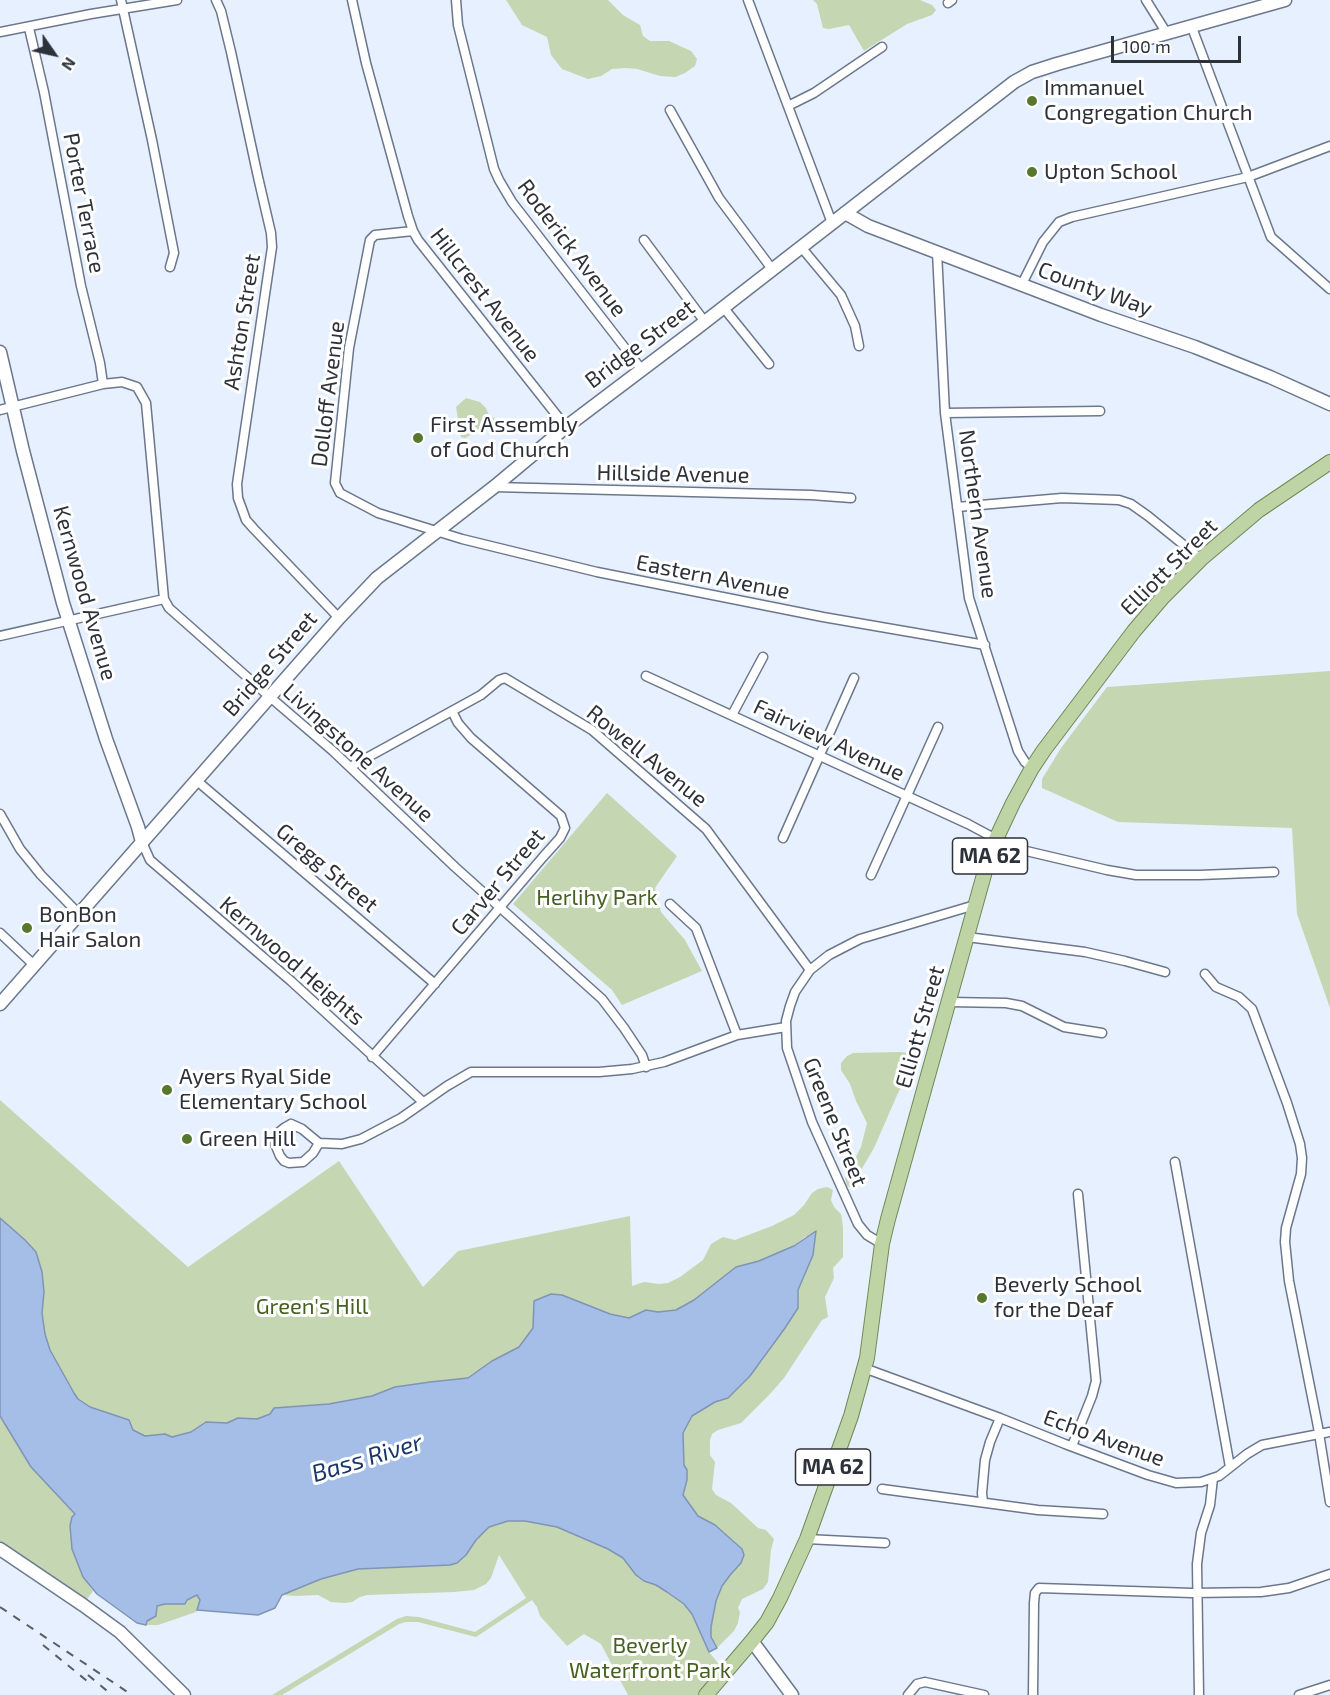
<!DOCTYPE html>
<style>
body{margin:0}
#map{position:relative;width:1330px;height:1695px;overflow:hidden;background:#e7f0fe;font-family:"Exo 2",sans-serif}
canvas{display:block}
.north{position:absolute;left:24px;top:24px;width:60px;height:60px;-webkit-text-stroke:4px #fff;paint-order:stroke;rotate:124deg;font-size:16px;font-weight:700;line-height:24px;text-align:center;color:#2c313a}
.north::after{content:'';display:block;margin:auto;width:21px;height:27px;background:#2c313a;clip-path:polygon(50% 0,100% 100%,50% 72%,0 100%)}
.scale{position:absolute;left:1111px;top:36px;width:130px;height:27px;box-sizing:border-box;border:3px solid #2c313a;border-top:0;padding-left:8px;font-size:18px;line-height:21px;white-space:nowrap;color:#2c313a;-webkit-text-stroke:4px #fff;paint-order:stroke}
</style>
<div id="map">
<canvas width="1330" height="1695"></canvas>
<div class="north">N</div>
<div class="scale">100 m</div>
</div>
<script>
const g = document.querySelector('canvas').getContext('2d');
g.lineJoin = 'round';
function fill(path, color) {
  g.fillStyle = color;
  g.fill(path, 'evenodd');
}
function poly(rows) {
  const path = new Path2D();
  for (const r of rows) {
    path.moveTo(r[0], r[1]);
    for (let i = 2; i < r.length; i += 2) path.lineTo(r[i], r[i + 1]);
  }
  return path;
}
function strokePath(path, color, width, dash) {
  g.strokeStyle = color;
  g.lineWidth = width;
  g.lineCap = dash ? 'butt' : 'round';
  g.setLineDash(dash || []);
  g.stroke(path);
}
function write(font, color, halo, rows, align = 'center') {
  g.font = font + ' "Exo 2",sans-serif';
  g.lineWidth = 6;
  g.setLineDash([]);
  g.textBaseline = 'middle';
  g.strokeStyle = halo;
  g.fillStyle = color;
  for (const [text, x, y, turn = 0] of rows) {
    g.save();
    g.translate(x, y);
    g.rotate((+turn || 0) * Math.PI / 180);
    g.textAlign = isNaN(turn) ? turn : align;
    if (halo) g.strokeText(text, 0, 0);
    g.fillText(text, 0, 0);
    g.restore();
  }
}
const green = poly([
 [506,0,608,0,623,15,640,25,643,36,650,41,669,41,691,51,697,59,695,66,685,73,675,77,660,76,637,69,626,68,612,69,601,76,588,79,562,69,551,55,547,37,522,25],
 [813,0,920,0,932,5,936,10,932,15,907,24,864,51,849,25,829,29,823,28,817,4],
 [466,398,480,402,486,408,488,413,500,423,501,429,497,434,489,429,474,433,465,438,461,437,456,407],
 [1330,671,1330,1008,1297,914,1292,828,1118,822,1042,788,1042,779,1061,748,1107,687],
 [607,793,677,856,655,888,661,912,685,940,702,971,622,1005,612,990,513,904],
 [900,1052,916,1054,917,1058,898,1093,874,1148,854,1182,851,1187,847,1186,845,1178,861,1147,867,1123,856,1101,850,1084,841,1070,841,1063,847,1056,853,1053],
 [0,1100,188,1267,339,1161,423,1287,458,1251,630,1216,632,1286,644,1282,659,1284,668,1283,680,1277,703,1260,711,1244,723,1237,735,1240,772,1226,794,1215,804,1205,812,1193,818,1189,827,1187,833,1190,831,1200,834,1207,841,1214,843,1227,843,1257,833,1268,834,1278,825,1297,828,1317,822,1320,784,1378,770,1394,741,1423,718,1430,712,1434,710,1440,710,1455,715,1462,712,1489,716,1495,731,1503,758,1528,766,1530,774,1539,771,1550,768,1582,763,1589,742,1599,738,1608,740,1612,738,1623,734,1631,717,1648,711,1637,711,1627,716,1601,722,1586,731,1574,741,1563,742,1548,715,1525,698,1516,683,1495,687,1480,687,1470,684,1465,683,1433,692,1416,715,1402,728,1398,750,1376,762,1361,798,1308,798,1290,805,1275,806,1236,794,1246,782,1251,759,1261,736,1267,694,1301,676,1310,658,1312,646,1310,633,1325,484,1367,468,1378,430,1382,263,1429,151,1446,72,1402,0,1231],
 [0,1417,31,1467,75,1514,72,1549,83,1577,93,1591,83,1605,0,1549],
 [508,1521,525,1521,557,1527,608,1549,623,1558,636,1575,644,1581,656,1585,667,1592,684,1604,692,1614,709,1652,726,1673,706,1695,628,1695,601,1644,584,1634,567,1646,540,1616,537,1607,532,1600,476,1637,418,1622,406,1622,399,1624,282,1695,272,1695,397,1619,406,1616,419,1617,475,1632,526,1598,499,1555,491,1578,486,1584,474,1590,454,1592,367,1595,360,1597,352,1602,345,1603,331,1602,318,1595,296,1596,282,1595,321,1579,358,1569,450,1565,466,1555,476,1540,489,1527],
 [197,1595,200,1600,199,1609,196,1612,158,1625,146,1625,147,1621,156,1612,157,1606,165,1604,184,1604,187,1600]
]);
const water = poly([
 [0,1218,25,1240,36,1252,42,1272,44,1292,42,1313,45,1334,50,1350,74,1393,78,1399,90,1407,129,1420,133,1430,145,1436,165,1434,172,1437,191,1432,206,1422,227,1423,238,1418,257,1419,270,1414,274,1408,329,1404,372,1396,395,1387,430,1382,468,1378,492,1361,519,1347,533,1328,534,1301,551,1294,562,1295,610,1314,629,1318,646,1310,658,1312,676,1310,694,1300,736,1267,759,1261,782,1251,794,1246,816,1231,813,1255,798,1290,798,1308,785,1328,750,1376,728,1398,715,1402,692,1416,683,1433,684,1465,687,1470,687,1480,683,1495,698,1516,715,1525,742,1549,744,1555,741,1563,731,1574,722,1586,716,1601,711,1627,711,1637,717,1648,709,1652,692,1614,684,1604,667,1592,656,1585,644,1581,636,1575,623,1558,608,1549,557,1527,525,1521,508,1521,489,1527,476,1540,466,1555,457,1563,450,1565,358,1569,321,1579,282,1595,275,1608,258,1615,197,1610,200,1600,197,1595,187,1600,185,1604,165,1604,157,1606,156,1616,147,1621,146,1625,137,1623,97,1594,83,1577,72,1549,70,1526,72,1517,75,1514,31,1467,0,1416,0,1218]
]);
const street = poly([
 [121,0,152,140,174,253,170,267],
 [216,0,221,11,231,52,258,177,271,233,272,247,237,484,238,498,246,520,254,529,339,618],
 [352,0,366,63,408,216,413,231,418,240,566,427],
 [456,0,458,25,494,169,499,180,512,202,642,370],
 [748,0,832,223],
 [1146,0,1166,32],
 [948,3,952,0],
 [1191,25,1271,237,1330,289],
 [29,28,44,92,81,286,100,363,103,384],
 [0,32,91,14,177,0],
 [788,106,814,93,882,47],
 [670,110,719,198,772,269],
 [413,231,375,235,370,240,349,348,335,483,340,493,378,513,462,539,597,572,823,617,985,645],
 [644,240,705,322],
 [801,247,841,295,855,326,859,346],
 [937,252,945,413,969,598,1018,751,1025,762,1032,768],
 [1022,284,1043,242,1059,222,1072,217,1248,177,1330,146],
 [723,307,769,364],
 [0,410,103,384,122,382,137,387,146,403,164,599,169,608,263,691,333,751,455,867,602,999,624,1028,642,1055,646,1067],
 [945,413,1100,411],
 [494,487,811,495,851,498],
 [957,507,1062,498,1119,500,1131,504,1148,516,1201,559],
 [0,636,164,599],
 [646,676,968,824,996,839,1022,850,1107,870,1136,875,1200,875,1274,872],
 [732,715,763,657],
 [350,767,481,695,499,680,505,678,592,730,706,829,810,970],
 [196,780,435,984],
 [0,814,20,849,41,875,79,914],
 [783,838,854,678],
 [142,842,150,860,291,981,423,1102],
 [871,875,938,727],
 [670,904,696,928,737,1035],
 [0,933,34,965],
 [967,937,1085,952,1125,961,1165,972],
 [1205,974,1216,987,1239,997,1252,1009,1287,1103,1300,1144,1302,1158,1301,1174,1286,1228,1285,1242,1289,1281,1318,1427,1330,1502],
 [949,1002,1006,1003,1022,1006,1064,1027,1102,1033],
 [372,1057,543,857,560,838,565,828,561,816,471,738,458,723,452,711],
 [291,1124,302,1129,319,1143,313,1153,303,1162,289,1163,284,1161,280,1156,275,1144,278,1133,284,1128,291,1124],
 [319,1143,342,1144,361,1139,401,1118,447,1086,471,1072,599,1072,632,1069,664,1062,737,1035,786,1027],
 [1175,1162,1230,1467],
 [882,1244,867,1235,858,1224,812,1122,787,1048,786,1021,790,1006,795,992,810,970,829,955,860,939,975,905],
 [864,1368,1000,1418,1065,1444,1148,1475,1176,1483,1201,1482,1219,1476,1247,1454,1262,1445,1330,1432],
 [1072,1446,1092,1396,1096,1381,1078,1194],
 [882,1489,1038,1510,1103,1514],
 [983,1502,982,1493,985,1460,990,1442,1000,1418],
 [807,1539,885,1543],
 [908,1695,917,1684,925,1682,984,1695],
 [1033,1695,1034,1603,1035,1593,1039,1588,1192,1593,1261,1592,1289,1588,1330,1574],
 [1199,1695,1197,1564,1201,1533,1210,1505,1213,1478],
 [1299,1695,1330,1685]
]);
const secondary = poly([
 [845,213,868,226,1101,315,1195,347,1270,377,1330,404],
 [0,352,23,451,63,603,106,739,138,827,142,842],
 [0,1004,339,618,377,578,494,487,566,427,697,328,1014,82,1032,72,1057,64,1285,0],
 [0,1549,83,1605,120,1632,184,1695],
 [752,1641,792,1695]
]);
const primary = poly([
 [706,1695,752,1641,767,1622,780,1598,807,1539,851,1416,867,1358,882,1244,888,1219,985,871,996,839,1013,803,1032,768,1044,750,1134,631,1163,597,1201,559,1259,510,1330,462]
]);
const rail = poly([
 [0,1607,132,1695],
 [43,1645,92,1685],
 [88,1675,112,1695]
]);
const markers = [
 [1032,101,6,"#57772d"],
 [1032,172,6,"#57772d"],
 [418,438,6,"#57772d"],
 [27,928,6,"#57772d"],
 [167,1090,6,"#57772d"],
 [187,1139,6,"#57772d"],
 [982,1298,6,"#57772d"]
];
const shields = [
 [990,856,75],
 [833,1467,75]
];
const shieldNames = [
 ["MA 62",990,856],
 ["MA 62",833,1467]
];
const poiNames = [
 ["Immanuel",1044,88],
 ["Congregation Church",1044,113],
 ["Upton School",1044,172],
 ["First Assembly",430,425],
 ["of God Church",430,450],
 ["BonBon",39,915],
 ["Hair Salon",39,940],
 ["Ayers Ryal Side",179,1077],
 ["Elementary School",179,1102],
 ["Green Hill",199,1139],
 ["Beverly School",994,1285],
 ["for the Deaf",994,1310]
];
const streetNames = [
 ["Porter Terrace",84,203,79],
 ["Roderick Avenue",572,248,53],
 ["County Way",1095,289,20],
 ["Hillcrest Avenue",485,295,52],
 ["Ashton Street",242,322,-81],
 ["Bridge Street",640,344,-37],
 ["Dolloff Avenue",328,394,-83],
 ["Hillside Avenue",673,474,1],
 ["Northern Avenue",978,514,82],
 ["Elliott Street",1169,567,-45],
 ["Eastern Avenue",713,577,11],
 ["Kernwood Avenue",85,593,74],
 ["Bridge Street",270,664,-49],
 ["Fairview Avenue",829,740,25],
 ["Livingstone Avenue",358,753,42],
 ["Rowell Avenue",647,756,39],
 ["Gregg Street",327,868,40],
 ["Carver Street",498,882,-50],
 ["Kernwood Heights",292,961,41],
 ["Elliott Street",920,1027,-74],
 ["Greene Street",835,1122,68],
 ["Echo Avenue",1104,1438,20]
];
const parkNames = [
 ["Herlihy Park",597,898],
 ["Green's Hill",312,1307],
 ["Beverly",650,1646],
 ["Waterfront Park",650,1671]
];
const waterNames = [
 ["Bass River",367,1458,-17]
];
fill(green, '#c5d6b3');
fill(water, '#a4bee8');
strokePath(water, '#8094b4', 1.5);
strokePath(street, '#6b778c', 11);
strokePath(secondary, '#6b778c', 15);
strokePath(primary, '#708959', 16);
strokePath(street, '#fff', 8);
strokePath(secondary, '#fff', 12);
strokePath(primary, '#bfd4a5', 14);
strokePath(rail, '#595f69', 2, [8, 8]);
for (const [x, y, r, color] of markers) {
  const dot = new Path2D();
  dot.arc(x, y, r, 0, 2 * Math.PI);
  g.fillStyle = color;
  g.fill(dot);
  strokePath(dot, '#fff', 2);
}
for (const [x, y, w] of shields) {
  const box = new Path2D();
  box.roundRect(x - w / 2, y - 18, w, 36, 4.5);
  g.fillStyle = '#fff';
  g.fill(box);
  strokePath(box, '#2c313a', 1.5);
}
write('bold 21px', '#2c313a', null, shieldNames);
write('22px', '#2c313a', '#fff', poiNames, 'left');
write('22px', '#2c313a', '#fff', streetNames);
write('22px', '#456020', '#fff', parkNames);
write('italic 24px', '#183669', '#fff', waterNames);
</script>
